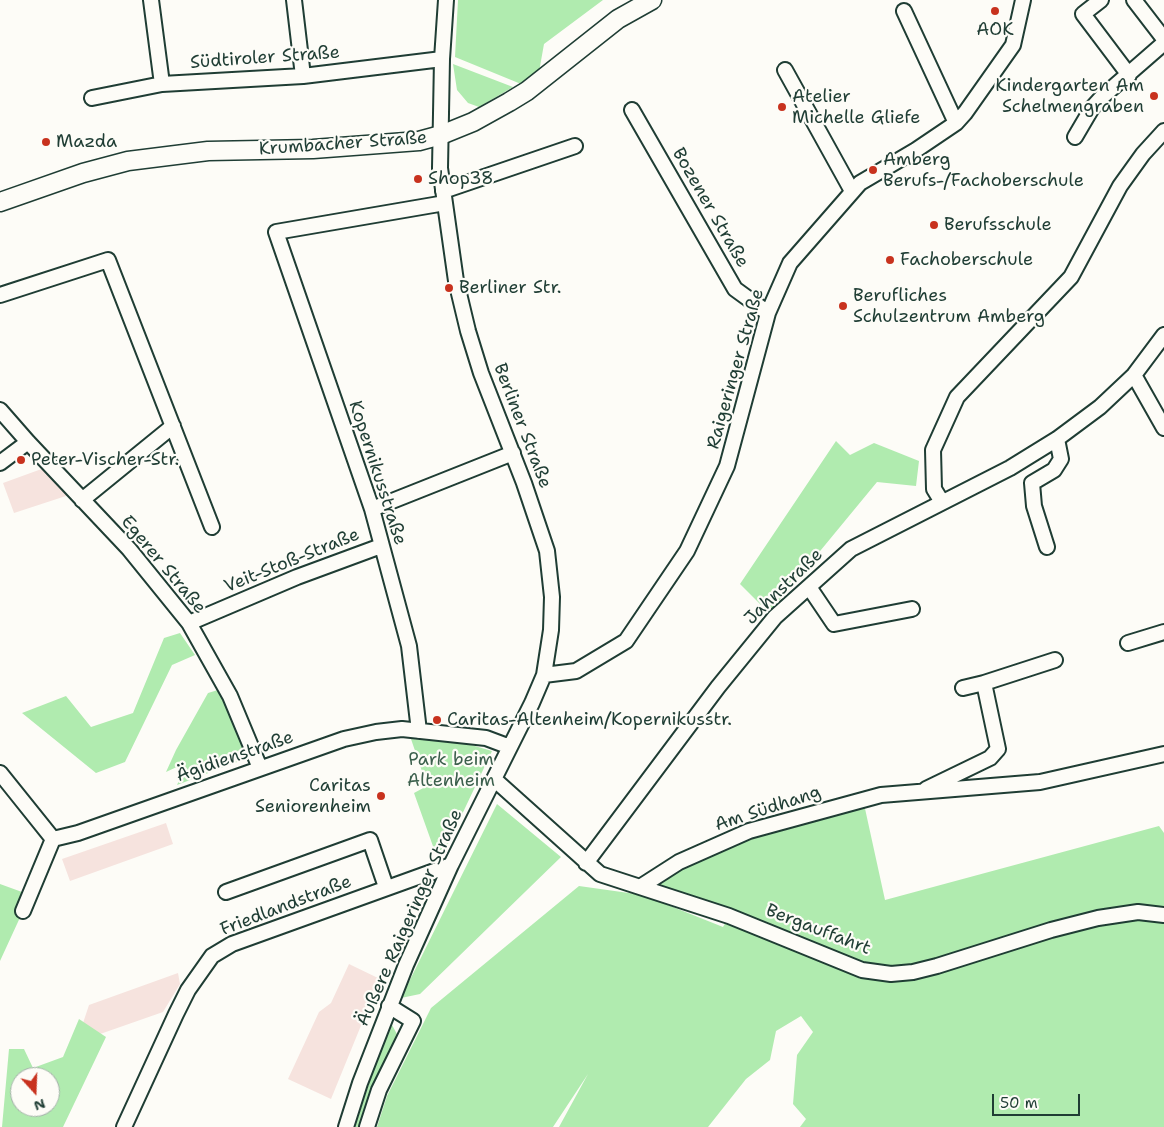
<!DOCTYPE html>
<meta charset="utf-8">
<style>
body{margin:0}
#map{position:relative;width:1164px;height:1127px;overflow:hidden;background:#fdfcf7;font-family:"Shantell Sans",sans-serif}
canvas{display:block}
.north{position:absolute;left:10px;top:1067px;width:50px;height:50px;box-sizing:border-box;background:#fdfcf7;border:1px solid #a4b0a9;border-radius:50%;rotate:160deg;font-size:14px;font-weight:700;line-height:20px;text-align:center;color:#1f3d34}
.north::after{content:'';display:block;margin:auto;width:18px;height:22px;background:#c8321e;clip-path:polygon(50% 0,100% 100%,50% 72%,0 100%)}
.scale{position:absolute;left:992px;top:1094px;width:88px;height:22px;box-sizing:border-box;border:2px solid #1f3d34;border-top:0;padding-left:6px;font-size:15px;line-height:18px;white-space:nowrap;color:#1f3d34;-webkit-text-stroke:4px #fdfcf7;paint-order:stroke}
</style>
<div id="map">
<canvas width="1164" height="1127"></canvas>
<div class="north">N</div>
<div class="scale">50 m</div>
</div>
<script>
const g = document.querySelector('canvas').getContext('2d');
g.lineJoin = 'round';
function fill(path, color) {
  g.fillStyle = color;
  g.fill(path, 'evenodd');
}
function poly(rows) {
  const path = new Path2D();
  for (const r of rows) {
    path.moveTo(r[0], r[1]);
    for (let i = 2; i < r.length; i += 2) path.lineTo(r[i], r[i + 1]);
  }
  return path;
}
function strokePath(path, color, width, dash) {
  g.strokeStyle = color;
  g.lineWidth = width;
  g.lineCap = dash ? 'butt' : 'round';
  g.setLineDash(dash || []);
  g.stroke(path);
}
function write(font, color, halo, rows, align = 'center') {
  g.font = font + ' "Shantell Sans",sans-serif';
  g.lineWidth = 4.5;
  g.setLineDash([]);
  g.textBaseline = 'middle';
  g.strokeStyle = halo;
  g.fillStyle = color;
  for (const [text, x, y, turn = 0] of rows) {
    g.save();
    g.translate(x, y);
    g.rotate((+turn || 0) * Math.PI / 180);
    g.textAlign = isNaN(turn) ? turn : align;
    if (halo) g.strokeText(text, 0, 0);
    g.fillText(text, 0, 0);
    g.restore();
  }
}
const built = poly([
 [47,467,69,495,14,513,3,483],
 [166,823,173,844,70,881,62,859],
 [349,964,380,979,331,1099,288,1079,319,1012,331,1003],
 [178,973,180,984,163,1012,83,1040,80,1032,89,1005]
]);
const green = poly([
 [458,0,603,0,544,44,539,72,521,84,455,57],
 [453,64,513,87,479,107,468,103,457,90],
 [836,441,850,455,874,443,919,461,916,486,877,482,769,613,740,584],
 [180,633,195,655,172,665,125,762,96,773,22,713,66,696,91,727,133,713,164,638],
 [218,690,241,742,243,754,237,762,177,785,183,772,181,765,166,772,176,750,208,693],
 [411,739,461,742,492,751,439,863,414,793,427,786],
 [497,804,561,857,420,994,401,998],
 [864,804,885,900,1159,826,1164,833,1164,1127,800,1127,806,1119,793,1104,797,1055,813,1032,801,1016,776,1031,770,1060,746,1079,708,1127,559,1127,588,1074,553,1127,377,1127,387,1096,431,1008,579,886,643,895,723,927,729,916,888,982,862,970,652,885,679,866,750,837],
 [0,884,22,892,23,911,0,961],
 [79,1019,106,1037,63,1127,2,1127,9,1049,24,1049,33,1068,63,1057],
 [20,1077,50,1077,50,1107,20,1107],
 [392,1025,398,1036,373,1087,361,1127,355,1127,372,1074]
]);
const minor = poly([
 [151,0,162,84],
 [294,0,303,76],
 [1101,0,1083,14,1129,75],
 [1134,0,1164,39],
 [904,11,956,123],
 [785,70,852,191],
 [92,98,162,84,303,76,442,59],
 [632,110,735,289,768,313],
 [1075,137,1092,108,1102,97,1164,43],
 [443,191,575,146],
 [0,295,108,260,212,527],
 [1134,375,1164,428],
 [0,410,28,442,129,549,189,623,230,696,260,768],
 [0,463,28,442],
 [82,500,173,426],
 [942,502,934,489,933,450,957,397,1071,277,1120,186,1143,154,1164,131],
 [372,509,513,453],
 [1047,547,1034,506,1032,483,1054,470,1061,459,1057,439],
 [809,587,834,624,912,609],
 [189,623,297,577,381,546],
 [1128,643,1164,632],
 [544,675,576,671,626,641,687,551,727,466,768,313,790,263,860,183,916,150,956,123,965,113,1013,45,1023,0],
 [963,688,984,683],
 [419,731,409,646,372,509,276,232,445,203],
 [0,773,53,839],
 [494,779,600,874,729,916,862,970,891,974,913,972,937,966,1051,930,1098,918,1138,912,1164,915],
 [926,789,990,758,998,749,984,683,1055,660],
 [586,863,718,687,775,617,851,549,1010,468,1057,439,1100,407,1134,375,1164,335],
 [640,887,679,862,749,831,881,795,1040,782,1164,754],
 [226,892,370,840,386,887],
 [23,911,53,839,78,833,344,739,376,732,402,729,486,738,510,747],
 [124,1127,176,1014,188,990,212,956,232,944,451,865],
 [346,1127,360,1083,406,965,451,865,532,703,544,675,551,630,552,597,547,551,524,483,481,373,468,331,456,281,440,168,442,59,446,0],
 [367,1127,379,1090,413,1021,389,1006]
]);
const major = poly([
 [0,202,83,173,128,161,208,151,313,149,419,141,441,135,473,122,509,102,527,91,618,19,652,0]
]);
const markers = [
 [995,11,5,"#c8321e"],
 [1154,96,5,"#c8321e"],
 [782,107,5,"#c8321e"],
 [46,142,5,"#c8321e"],
 [873,170,5,"#c8321e"],
 [418,179,5,"#c8321e"],
 [934,225,5,"#c8321e"],
 [890,260,5,"#c8321e"],
 [449,288,5,"#c8321e"],
 [843,306,5,"#c8321e"],
 [21,460,5,"#c8321e"],
 [437,720,5,"#c8321e"],
 [381,796,5,"#c8321e"]
];
const poiNames = [
 ["AOK",995,30,"center"],
 ["Kindergarten Am",1144,86,"right"],
 ["Schelmengraben",1144,107,"right"],
 ["Atelier",792,97],
 ["Michelle Gliefe",792,118],
 ["Mazda",56,142],
 ["Amberg",883,160],
 ["Berufs-/Fachoberschule",883,181],
 ["Shop38",428,179],
 ["Berufsschule",944,225],
 ["Fachoberschule",900,260],
 ["Berliner Str.",459,288],
 ["Berufliches",853,296],
 ["Schulzentrum Amberg",853,317],
 ["Peter-Vischer-Str.",31,460],
 ["Caritas-Altenheim/Kopernikusstr.",447,720],
 ["Caritas",371,786,"right"],
 ["Seniorenheim",371,807,"right"]
];
const streetNames = [
 ["Südtiroler Straße",265,58,-4],
 ["Krumbacher Straße",343,144,-4],
 ["Bozener Straße",710,208,60],
 ["Raigeringer Straße",736,369,-74],
 ["Berliner Straße",522,426,69],
 ["Kopernikusstraße",377,473,72],
 ["Veit-Stoß-Straße",292,561,-22],
 ["Egerer Straße",163,565,50],
 ["Jahnstraße",784,587,-44],
 ["Ägidienstraße",235,757,-19],
 ["Am Südhang",768,809,-18],
 ["Friedlandstraße",286,906,-21],
 ["Äußere Raigeringer Straße",410,918,-66],
 ["Bergauffahrt",818,930,21]
];
const parkNames = [
 ["Park beim",451,760],
 ["Altenheim",451,781]
];
fill(built, '#f6e3de');
fill(green, '#b0ebaf');
strokePath(minor, '#1f3d34', 18);
strokePath(major, '#1f3d34', 21);
strokePath(minor, '#fdfcf7', 14);
strokePath(major, '#fdfcf7', 18);
for (const [x, y, r, color] of markers) {
  const dot = new Path2D();
  dot.arc(x, y, r, 0, 2 * Math.PI);
  g.fillStyle = color;
  g.fill(dot);
  strokePath(dot, '#fdfcf7', 2);
}
write('18px', '#1f3d34', '#fdfcf7', poiNames, 'left');
write('18px', '#1f3d34', '#fdfcf7', streetNames);
write('18px', '#3c604d', '#fdfcf7', parkNames);
</script>
